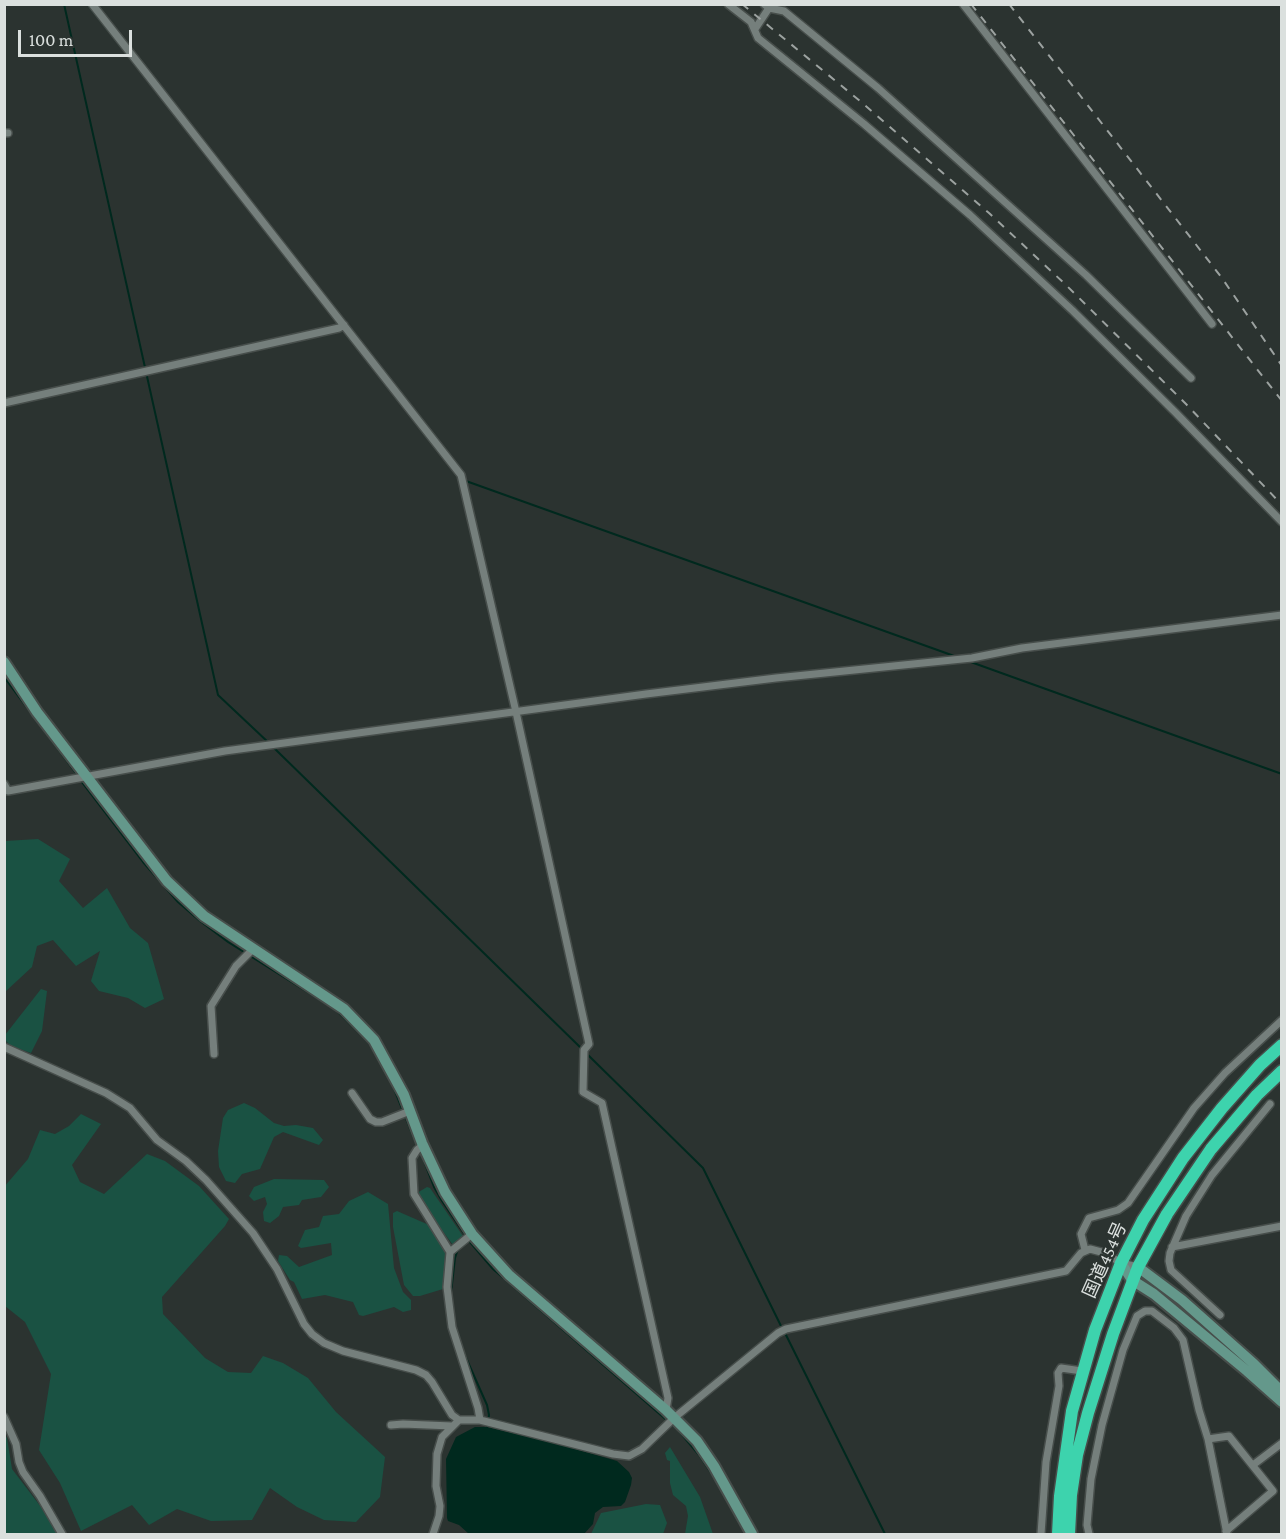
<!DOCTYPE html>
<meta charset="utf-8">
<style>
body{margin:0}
#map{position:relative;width:1286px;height:1539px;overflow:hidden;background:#2b3330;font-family:"Crimson Pro",serif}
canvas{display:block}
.frame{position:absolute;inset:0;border:6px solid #dbe0de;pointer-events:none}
.scale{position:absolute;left:18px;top:30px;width:114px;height:27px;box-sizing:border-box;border:3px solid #dbe0de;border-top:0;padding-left:8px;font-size:18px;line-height:21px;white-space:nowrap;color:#dbe0de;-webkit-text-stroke:4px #2b3330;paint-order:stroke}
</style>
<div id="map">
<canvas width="1286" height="1539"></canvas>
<div class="frame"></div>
<div class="scale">100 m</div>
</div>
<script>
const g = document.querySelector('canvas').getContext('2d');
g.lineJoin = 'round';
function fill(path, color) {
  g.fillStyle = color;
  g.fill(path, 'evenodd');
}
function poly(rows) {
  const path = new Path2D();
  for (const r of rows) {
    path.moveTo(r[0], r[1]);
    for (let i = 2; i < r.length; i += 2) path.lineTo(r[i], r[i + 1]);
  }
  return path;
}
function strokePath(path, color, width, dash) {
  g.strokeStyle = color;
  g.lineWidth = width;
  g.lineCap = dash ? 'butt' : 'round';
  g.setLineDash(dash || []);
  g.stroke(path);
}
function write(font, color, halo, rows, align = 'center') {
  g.font = font + ' "Crimson Pro","Noto Sans JP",serif';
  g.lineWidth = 4.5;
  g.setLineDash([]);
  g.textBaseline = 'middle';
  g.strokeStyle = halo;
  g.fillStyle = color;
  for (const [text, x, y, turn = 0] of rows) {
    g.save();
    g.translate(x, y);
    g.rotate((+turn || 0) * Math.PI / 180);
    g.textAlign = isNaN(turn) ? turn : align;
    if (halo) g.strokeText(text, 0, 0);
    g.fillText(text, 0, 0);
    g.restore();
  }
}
const green = poly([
 [38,839,70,859,59,881,83,908,107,888,130,928,148,943,164,999,145,1008,128,998,99,991,91,981,100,951,76,966,53,940,37,946,32,967,5,992,5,841],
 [41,989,47,991,42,1031,31,1053,11,1046,5,1040,5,1035],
 [244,1103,255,1108,274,1123,284,1126,296,1125,313,1128,323,1140,319,1145,283,1132,274,1137,260,1169,242,1174,235,1183,226,1181,219,1167,218,1151,223,1118,228,1110],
 [81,1114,101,1124,72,1165,80,1182,104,1194,147,1154,165,1161,199,1186,229,1219,225,1226,162,1297,163,1314,205,1358,228,1372,251,1373,263,1356,283,1363,308,1378,336,1412,385,1457,380,1497,356,1522,324,1520,297,1507,270,1488,252,1520,211,1521,177,1509,149,1525,132,1505,81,1531,60,1483,39,1450,51,1374,25,1322,5,1306,4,1187,28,1159,40,1130,55,1134,69,1126],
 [274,1179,324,1180,329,1187,321,1197,302,1200,299,1205,283,1207,279,1216,270,1223,264,1221,263,1212,267,1204,265,1197,254,1201,249,1196,254,1187],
 [427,1187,430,1188,463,1236,453,1245,418,1198,417,1193],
 [368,1192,388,1204,394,1268,403,1292,411,1300,411,1310,403,1312,394,1307,363,1316,359,1315,353,1302,325,1295,302,1299,294,1282,290,1280,278,1261,279,1255,287,1256,299,1267,332,1255,331,1243,301,1248,298,1246,305,1230,319,1227,323,1216,339,1214,349,1201],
 [397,1211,429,1225,446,1252,443,1289,420,1296,413,1296,404,1285,393,1227,393,1213],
 [4,1434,7,1438,12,1469,41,1507,57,1534,5,1534],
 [670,1447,700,1497,713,1534,685,1534,688,1516,686,1506,673,1495,670,1483,670,1461,667,1460,665,1453],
 [646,1504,660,1505,667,1523,663,1534,591,1534,601,1513]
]);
const water = poly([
 [475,1427,487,1427,551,1442,617,1461,629,1472,632,1478,631,1485,625,1502,621,1506,603,1507,595,1513,593,1524,584,1534,469,1534,459,1525,448,1521,447,1518,446,1459,456,1437]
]);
const stream = poly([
 [64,4,218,695,269,743],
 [87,4,158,94],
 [466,481,957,657],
 [968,661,1282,774],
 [4,677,78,776],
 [273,747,582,1049],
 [81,781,143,862,178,902,200,921,228,942,336,1010,369,1043,377,1056],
 [586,1053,703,1168,782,1328],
 [390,1079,417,1146],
 [420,1151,434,1187,442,1201,469,1241,493,1269,678,1430,699,1455,717,1482],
 [451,1293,455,1258,457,1252,461,1247],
 [785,1333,885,1534],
 [463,1351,487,1405,489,1415,487,1427],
 [730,1505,746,1534]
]);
const street = poly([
 [92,4,461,475,516,712,589,1044,584,1050,583,1092,602,1103,668,1398,666,1410],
 [728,4,751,22,758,38,864,124,970,215,1073,311,1176,413,1282,522],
 [764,4,769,8,784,11,878,88,1086,275,1191,378],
 [963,4,1212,324],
 [755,29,769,8],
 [4,133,8,133],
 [4,403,339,328,344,325],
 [4,784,8,791,225,751,646,694,776,678,972,658,1022,648,1282,615],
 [4,1047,106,1093,130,1108,157,1140,186,1161,206,1180,253,1233,277,1269,304,1324,312,1334,324,1343,343,1351,416,1370,426,1375,432,1382,452,1415,459,1420,480,1420,613,1454,629,1456,642,1449,674,1418,778,1333,786,1329,1066,1271,1081,1253,1090,1249,1105,1253,1121,1263,1138,1267],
 [214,1054,211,1006,236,966,253,949],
 [352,1093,370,1119,376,1122,382,1122,410,1111],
 [423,1145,417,1150,412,1158,414,1194,450,1252],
 [472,1234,450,1252,447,1287,452,1327,478,1408,480,1420],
 [1172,1247,1282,1226],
 [1085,1250,1081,1234,1089,1218,1118,1210,1128,1203,1194,1108,1225,1073,1282,1020],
 [1220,1315,1171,1270,1169,1261,1170,1253,1186,1216,1212,1175,1270,1104],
 [4,1417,16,1444,19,1462,23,1472,40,1496,62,1534],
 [391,1425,403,1424,452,1426],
 [1208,1439,1229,1436,1273,1491,1226,1531],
 [1253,1465,1282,1443],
 [433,1534,439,1516,440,1506,436,1486,437,1454,442,1437,459,1420],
 [1041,1534,1046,1462,1059,1386,1058,1373,1061,1368,1082,1371],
 [1089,1534,1087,1525,1091,1479,1102,1425,1123,1350,1137,1316,1145,1311,1152,1311,1174,1328,1183,1340,1199,1410,1208,1439,1227,1534]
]);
const secondary = poly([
 [4,662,37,712,167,881,204,916,344,1009,374,1040,404,1095,422,1143,445,1192,472,1234,509,1275,666,1410,697,1441,714,1466,752,1534],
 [1121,1263,1132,1280,1154,1294,1247,1371,1282,1402],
 [1138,1267,1182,1300,1254,1364,1282,1392]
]);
const highway = poly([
 [1058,1534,1060,1496,1072,1411,1095,1330,1121,1263,1143,1220,1183,1158,1222,1108,1260,1065,1282,1045],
 [1069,1534,1071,1495,1077,1455,1088,1413,1113,1334,1138,1267,1167,1214,1211,1149,1257,1095,1282,1071]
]);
const rail = poly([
 [742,4,860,101,989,213,1066,285,1186,404,1282,505],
 [971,4,1282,401],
 [1009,4,1222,278,1282,366]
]);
const streetNames = [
 ["国道454号",1105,1260,-66]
];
fill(green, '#1a5243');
fill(water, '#00291e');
strokePath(stream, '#00291e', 2);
strokePath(street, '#474e4b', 10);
strokePath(secondary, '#474e4b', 14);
strokePath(highway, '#474e4b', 15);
strokePath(street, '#757f7c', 7);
strokePath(secondary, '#64988b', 10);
strokePath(highway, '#3dd3ad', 12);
strokePath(rail, '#9ca2a0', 2, [8, 8]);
write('18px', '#dbe0de', '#2b3330', streetNames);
</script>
